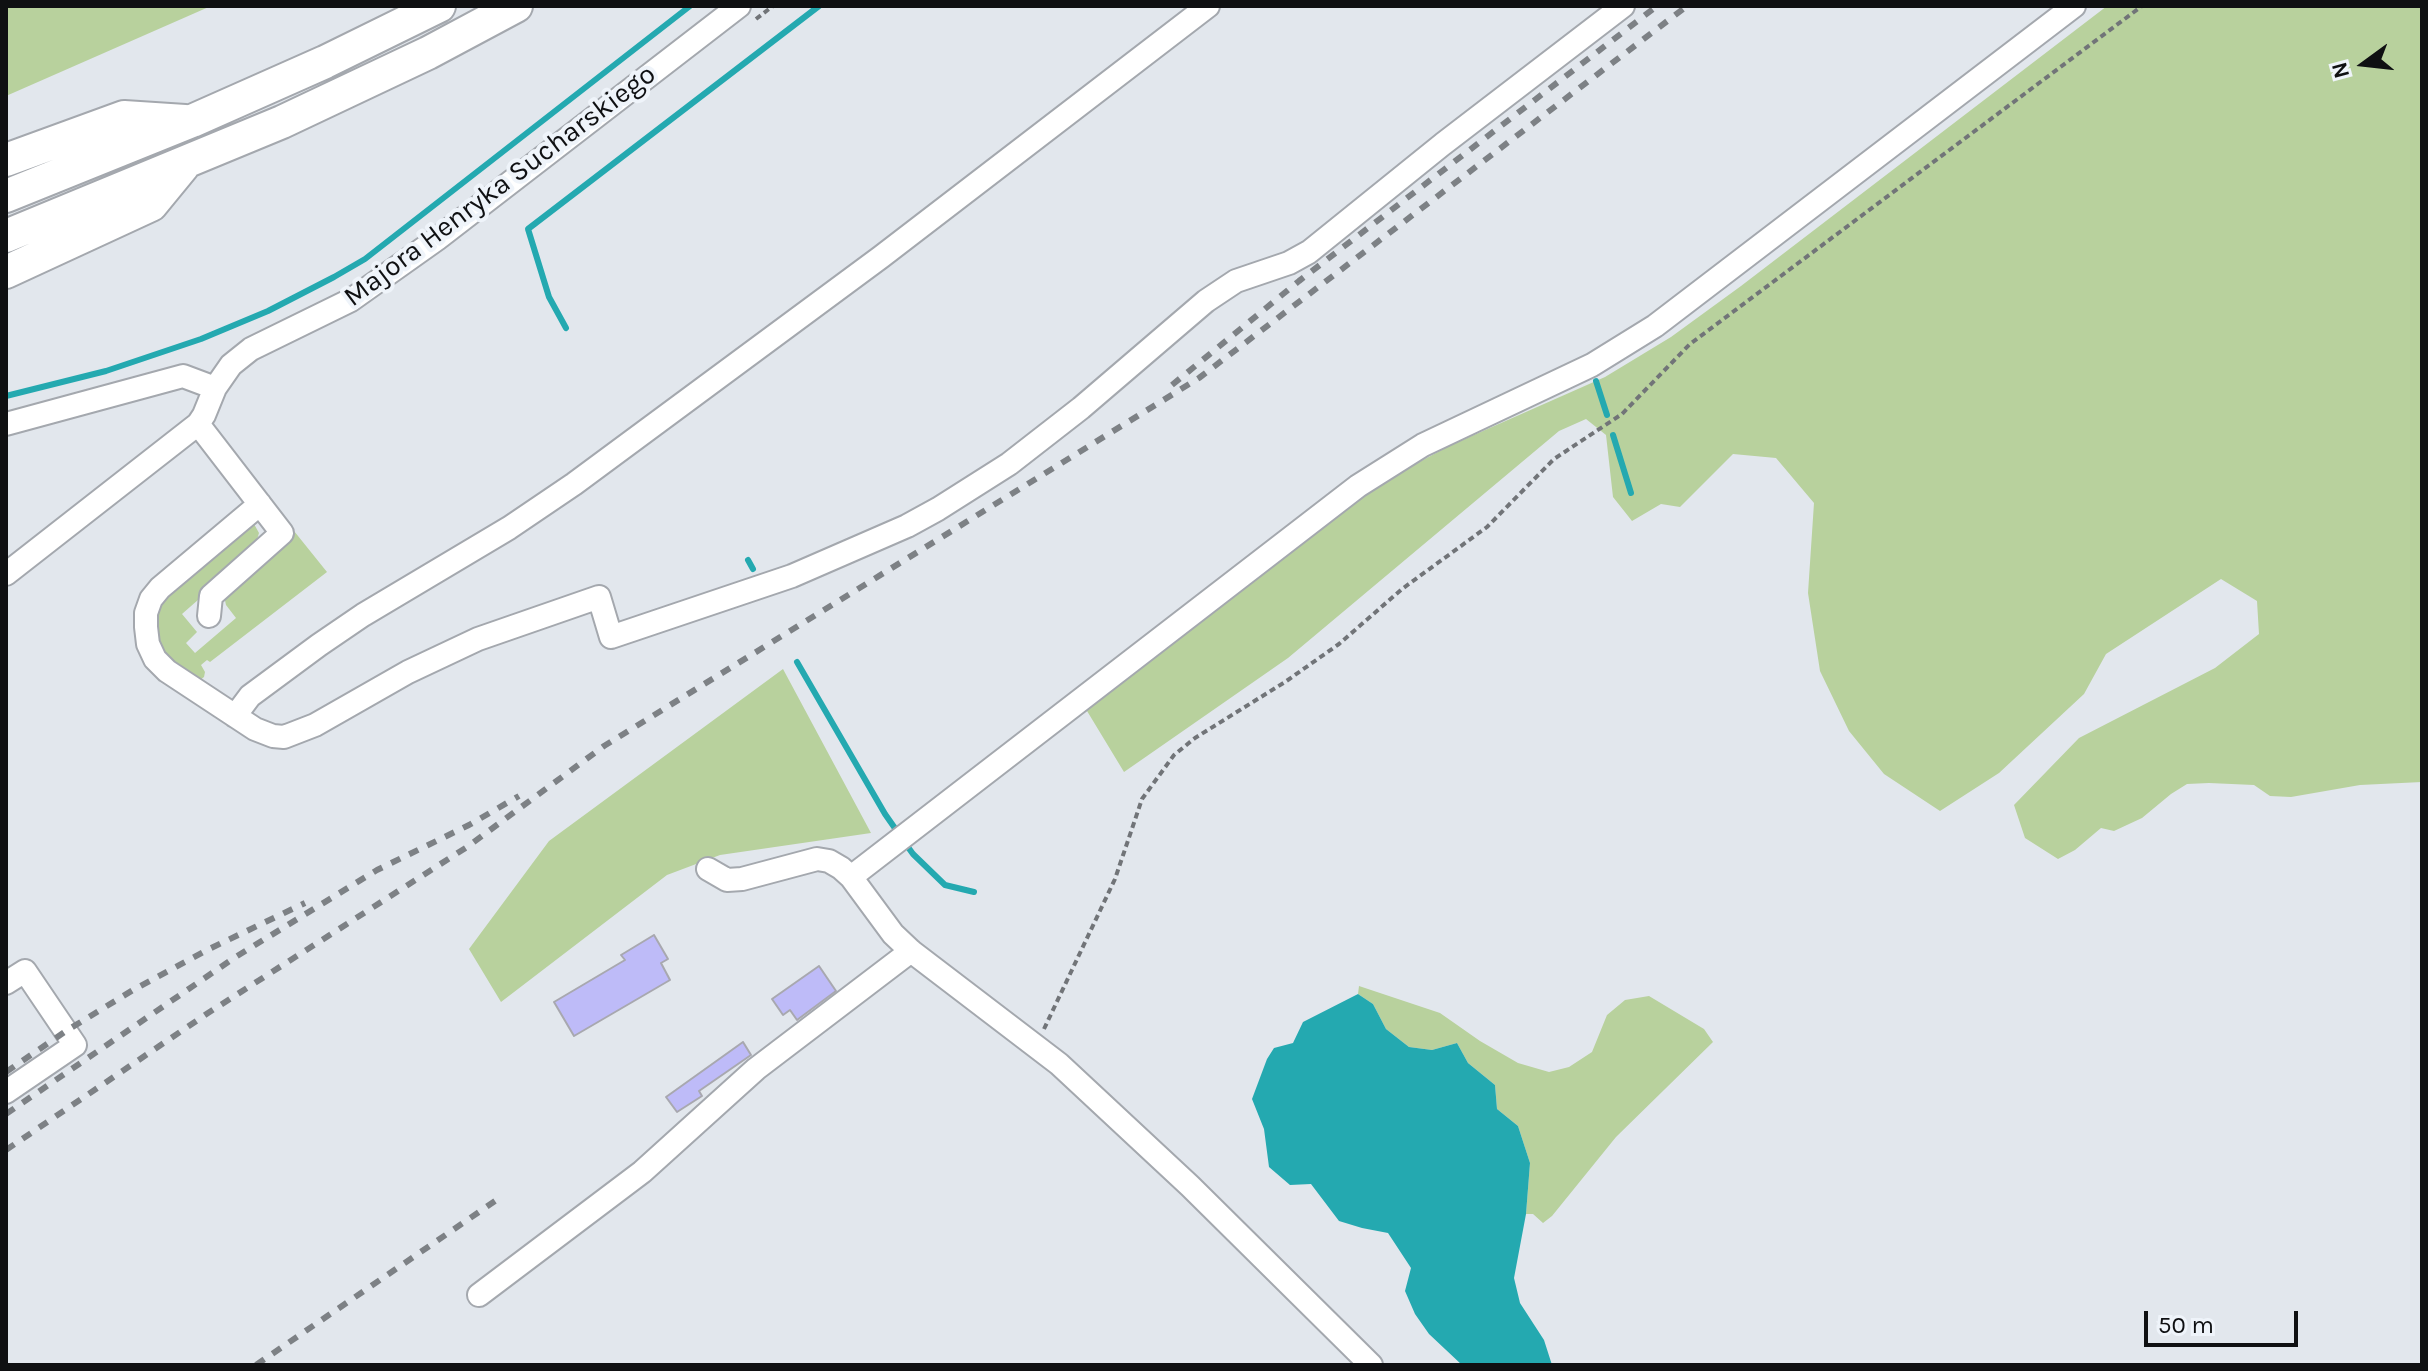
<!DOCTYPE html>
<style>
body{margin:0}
#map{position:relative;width:2428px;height:1371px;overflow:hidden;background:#e2e7ed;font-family:Karla,sans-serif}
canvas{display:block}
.frame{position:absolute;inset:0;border:8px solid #0f1012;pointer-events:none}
.north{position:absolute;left:2324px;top:24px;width:80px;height:80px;-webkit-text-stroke:6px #eff4fa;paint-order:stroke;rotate:255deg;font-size:22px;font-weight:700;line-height:32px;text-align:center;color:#0f1012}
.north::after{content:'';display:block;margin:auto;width:28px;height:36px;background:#0f1012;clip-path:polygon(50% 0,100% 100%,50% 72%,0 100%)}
.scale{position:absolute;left:2144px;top:1311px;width:154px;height:36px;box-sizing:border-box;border:4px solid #0f1012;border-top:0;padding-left:10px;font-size:24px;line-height:28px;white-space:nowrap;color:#0f1012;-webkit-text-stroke:6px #eff4fa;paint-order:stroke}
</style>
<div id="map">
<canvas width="2428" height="1371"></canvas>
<div class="frame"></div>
<div class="north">N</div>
<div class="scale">50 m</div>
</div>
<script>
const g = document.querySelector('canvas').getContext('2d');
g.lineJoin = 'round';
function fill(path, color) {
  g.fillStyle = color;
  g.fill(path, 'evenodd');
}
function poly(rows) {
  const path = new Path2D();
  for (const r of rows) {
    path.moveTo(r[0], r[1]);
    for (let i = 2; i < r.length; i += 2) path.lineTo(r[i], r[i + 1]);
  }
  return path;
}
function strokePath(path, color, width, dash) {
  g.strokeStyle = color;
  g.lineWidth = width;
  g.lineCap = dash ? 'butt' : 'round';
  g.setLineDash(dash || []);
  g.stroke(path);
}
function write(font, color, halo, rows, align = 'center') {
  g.font = font + ' Karla,sans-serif';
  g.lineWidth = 8;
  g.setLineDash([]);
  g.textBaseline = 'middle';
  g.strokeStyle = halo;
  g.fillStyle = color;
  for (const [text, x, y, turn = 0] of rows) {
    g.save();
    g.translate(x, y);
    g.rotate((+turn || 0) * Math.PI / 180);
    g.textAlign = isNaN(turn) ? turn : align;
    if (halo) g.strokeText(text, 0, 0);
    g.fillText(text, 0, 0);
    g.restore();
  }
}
const green = poly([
 [6,6,211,6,6,96],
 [2107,6,2422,6,2422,782,2360,785,2291,797,2270,796,2254,785,2209,783,2187,784,2171,794,2142,818,2114,831,2101,828,2075,850,2058,859,2025,838,2014,805,2079,738,2215,668,2259,634,2257,601,2221,579,2106,654,2084,694,1999,773,1940,811,1884,774,1849,731,1820,671,1808,593,1814,503,1776,458,1733,454,1680,507,1661,504,1632,521,1613,497,1606,435,1586,419,1559,431,1288,658,1124,772,1084,706,1226,596,1384,481,1449,446,1605,377,1671,337,1741,286],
 [249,524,254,524,259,533,255,546,247,557,182,614,197,632,186,643,195,653,236,618,226,605,224,596,229,587,294,531,327,572,210,662,207,660,201,665,205,672,204,677,196,683,160,650,154,619,163,596],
 [783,669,871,833,720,855,667,875,501,1002,469,949,549,841],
 [1359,986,1440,1013,1480,1041,1518,1063,1549,1072,1569,1067,1592,1052,1607,1015,1625,1000,1649,996,1704,1029,1713,1042,1616,1137,1552,1216,1543,1223,1533,1214,1526,1214,1530,1163,1518,1126,1497,1109,1495,1085,1468,1063,1457,1043,1432,1050,1409,1047,1386,1029,1373,1004,1358,994]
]);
const water = poly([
 [1358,994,1373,1004,1386,1029,1409,1047,1432,1050,1457,1043,1468,1063,1495,1085,1497,1109,1518,1126,1530,1163,1526,1214,1514,1278,1520,1303,1544,1340,1552,1365,1462,1365,1429,1334,1415,1314,1405,1291,1411,1268,1388,1233,1362,1228,1339,1221,1311,1184,1290,1185,1269,1167,1264,1129,1252,1099,1267,1059,1274,1048,1293,1043,1303,1022]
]);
const stream = poly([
 [566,328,549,297,528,229,819,6],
 [1596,381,1607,415],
 [6,396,106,371,201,339,268,311,334,277,365,259,690,6],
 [1613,435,1631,493],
 [748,560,753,569],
 [797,662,885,814,899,834],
 [905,843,913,854,945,885,974,892]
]);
const building = poly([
 [654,935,668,959,661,963,670,980,574,1036,554,1002,625,960,621,955,654,935],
 [819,966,836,991,797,1020,790,1010,783,1015,772,999,819,966],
 [743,1042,751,1055,699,1091,702,1096,677,1112,666,1097,743,1042]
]);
const path = poly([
 [756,19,773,6],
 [1044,1029,1115,879,1142,799,1174,755,1195,738,1285,682,1339,644,1402,589,1487,527,1554,459,1622,414,1690,344,2142,6]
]);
const minor = poly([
 [6,424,183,376,215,388],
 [198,424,282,533,211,596,209,616],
 [260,504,160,588,151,599,146,613,146,627,148,644,155,659,167,671,255,729,273,736,284,737,315,725,408,672,478,639,599,597,611,637,792,576,907,526,938,509,1009,464,1081,408,1206,301,1236,281,1289,263,1309,252,1443,144,1623,6],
 [6,574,198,424,204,415,215,388,231,365,251,349,351,300,437,239,739,6],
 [235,716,250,696,319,645,363,615,509,528,574,484,881,257,1208,6],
 [708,869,727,880,742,879,817,859,829,861,841,868,851,877,893,934,911,951,1059,1064,1190,1186,1371,1365],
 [851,877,1358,486,1423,445,1592,365,1655,326,2074,6],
 [6,983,25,971,75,1045,6,1092],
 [479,1295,642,1172,756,1069,911,951]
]);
const highway = poly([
 [6,160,124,117,185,121],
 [6,196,192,121,325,62,439,6],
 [6,236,282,122,428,53,516,6],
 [6,272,151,205,183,166]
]);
const rail = poly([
 [1172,385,1299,281,1657,6],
 [6,1072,66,1031,133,990,207,950,305,903],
 [6,1114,234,958,377,870,469,825,519,796],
 [6,1150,208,1013,467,847,604,746,1199,378,1687,6],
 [256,1365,495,1201]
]);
const streetNames = [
 ["Majora Henryka Sucharskiego",500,186,-37]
];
fill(green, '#b8d19d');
fill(water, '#24a9b0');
strokePath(stream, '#24a9b0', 6);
fill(building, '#bebbf8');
strokePath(building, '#a8a8af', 2);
strokePath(minor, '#a4a8ae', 26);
strokePath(highway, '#a4a8ae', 36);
strokePath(path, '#717478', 4, [6, 4]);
strokePath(minor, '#fff', 22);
strokePath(highway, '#fff', 32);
strokePath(rail, '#7d8185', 6, [10, 10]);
write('28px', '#0f1012', '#eff4fa', streetNames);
</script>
